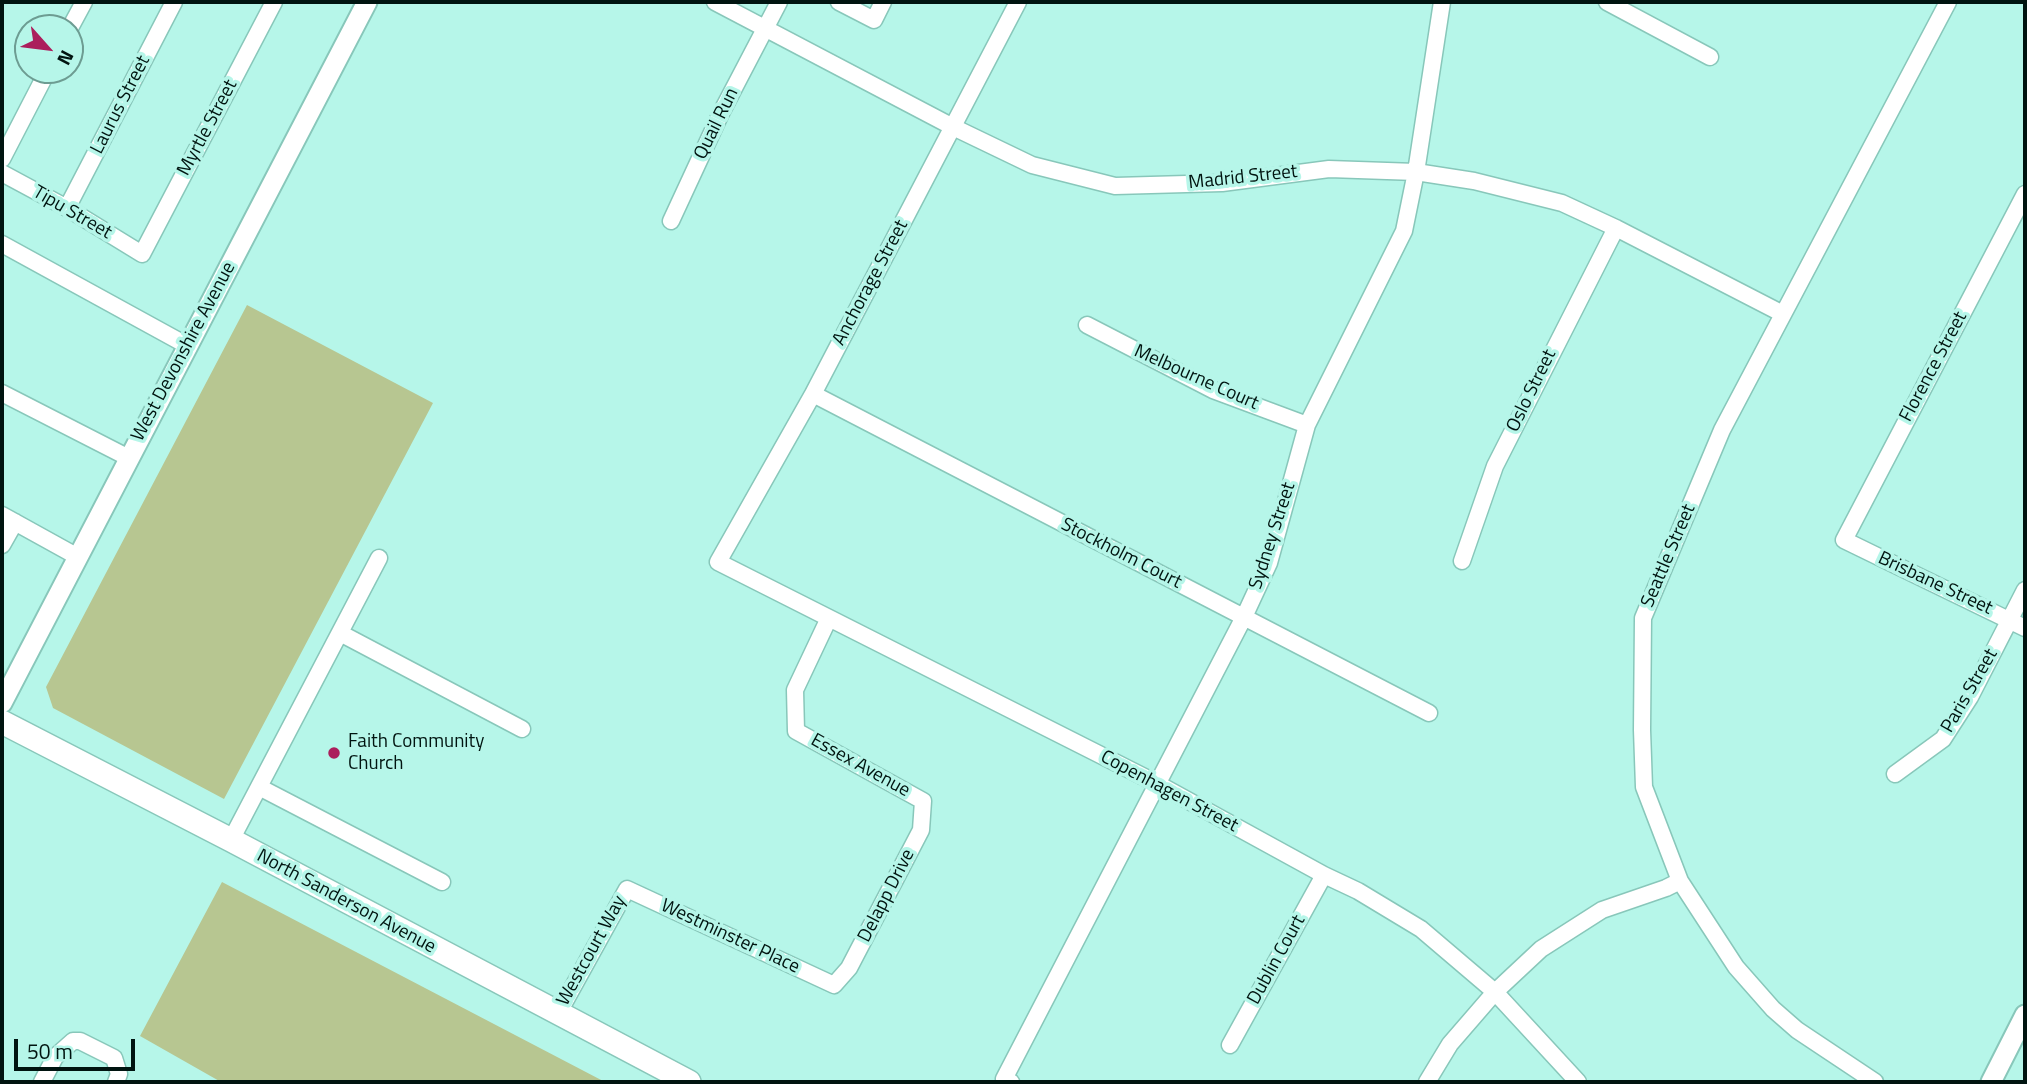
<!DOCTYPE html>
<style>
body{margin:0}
#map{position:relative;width:2027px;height:1084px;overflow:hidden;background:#b6f6e9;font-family:"Titillium Web",sans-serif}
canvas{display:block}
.frame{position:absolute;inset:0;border:4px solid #001410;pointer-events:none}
.north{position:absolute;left:14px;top:14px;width:70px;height:70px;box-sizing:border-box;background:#b6f6e9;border:2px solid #6d9c92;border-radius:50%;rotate:118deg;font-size:19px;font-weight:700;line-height:28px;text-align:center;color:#001410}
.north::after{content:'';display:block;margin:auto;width:24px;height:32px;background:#ab1e5c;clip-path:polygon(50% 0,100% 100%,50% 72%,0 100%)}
.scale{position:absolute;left:14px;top:1039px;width:121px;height:32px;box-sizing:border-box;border:4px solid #001410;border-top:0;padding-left:9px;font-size:21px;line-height:24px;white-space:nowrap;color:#001410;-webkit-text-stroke:5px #b6f6e9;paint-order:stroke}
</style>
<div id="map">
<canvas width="2027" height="1084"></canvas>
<div class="frame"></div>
<div class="north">N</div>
<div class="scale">50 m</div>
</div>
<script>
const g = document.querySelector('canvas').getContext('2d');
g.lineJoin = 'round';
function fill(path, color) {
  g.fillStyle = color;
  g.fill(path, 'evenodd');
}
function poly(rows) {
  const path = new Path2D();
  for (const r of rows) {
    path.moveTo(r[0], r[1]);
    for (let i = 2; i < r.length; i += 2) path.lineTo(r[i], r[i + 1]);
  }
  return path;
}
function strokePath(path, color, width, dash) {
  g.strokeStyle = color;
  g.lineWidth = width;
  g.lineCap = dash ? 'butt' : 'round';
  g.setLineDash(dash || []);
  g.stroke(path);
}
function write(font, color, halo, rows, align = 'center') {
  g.font = font + ' "Titillium Web",sans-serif';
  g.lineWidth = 7;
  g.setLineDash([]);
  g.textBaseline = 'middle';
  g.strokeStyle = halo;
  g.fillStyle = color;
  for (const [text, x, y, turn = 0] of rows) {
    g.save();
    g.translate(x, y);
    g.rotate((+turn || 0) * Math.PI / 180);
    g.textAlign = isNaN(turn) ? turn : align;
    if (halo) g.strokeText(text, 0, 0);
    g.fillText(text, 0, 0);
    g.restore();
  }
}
const green = poly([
 [247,305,433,403,224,799,53,708,46,687],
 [222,882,605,1082,221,1082,140,1036]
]);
const minor = poly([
 [715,2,953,127,1032,165,1115,186,1222,183,1329,169,1416,172,1474,181,1562,203,1616,228,1783,314],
 [839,2,874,20,883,2],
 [1018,2,813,394,718,562,1158,784,1324,875,1358,891,1421,929,1495,992,1578,1082],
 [1607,2,1710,57],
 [70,28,84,2],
 [2,159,48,70],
 [2,173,67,208,142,254,274,2],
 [2025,194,1844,540,2025,628],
 [67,208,174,2],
 [671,221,721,113,779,2],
 [2,244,188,346],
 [1087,325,1213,390,1307,425],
 [2,393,129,458],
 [813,394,1429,713],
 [2,515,78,557],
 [2,545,15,522],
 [1462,561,1495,466,1616,228],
 [340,633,522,729],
 [1895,774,1943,739,1970,697,2025,590],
 [259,787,442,882],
 [231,840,379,558],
 [558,1014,627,889,834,985,849,968,921,830,923,801,796,731,795,690,829,618],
 [1230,1045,1324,875],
 [42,1082,55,1057,73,1041,80,1041,114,1058,119,1074,116,1082],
 [1011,1082,1004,1079,1244,617,1269,563,1307,425,1404,231,1416,172,1442,2],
 [1427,1082,1450,1044,1495,992,1541,949,1602,910,1666,888,1680,881],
 [1875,1082,1797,1030,1773,1009,1736,967,1680,881,1644,787,1642,730,1643,618,1722,430,1948,2]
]);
const major = poly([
 [2,703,367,2],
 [1991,1082,2025,1015]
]);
const highway = poly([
 [2,722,231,840,689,1082]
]);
const markers = [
 [334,753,7,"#ab1e5c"]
];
const streetNames = [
 ["Laurus Street",121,105,-63],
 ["Quail Run",717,124,-64],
 ["Myrtle Street",208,128,-62],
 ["Madrid Street",1243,178,-6],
 ["Tipu Street",72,213,30],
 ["Anchorage Street",871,283,-62],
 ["West Devonshire Avenue",184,352,-62],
 ["Florence Street",1934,367,-62],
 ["Melbourne Court",1196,378,24],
 ["Oslo Street",1532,391,-64],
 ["Sydney Street",1273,536,-72],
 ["Stockholm Court",1121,554,27],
 ["Seattle Street",1669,556,-67],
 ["Brisbane Street",1935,584,25],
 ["Paris Street",1970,691,-60],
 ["Essex Avenue",860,766,29],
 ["Copenhagen Street",1169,792,28],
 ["Delapp Drive",887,896,-63],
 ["North Sanderson Avenue",346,902,28],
 ["Westminster Place",730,937,25],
 ["Westcourt Way",592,951,-61],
 ["Dublin Court",1277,960,-61]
];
const poiNames = [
 ["Faith Community",348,742],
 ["Church",348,764]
];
fill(green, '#b7c691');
strokePath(minor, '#88c7ba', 19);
strokePath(major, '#88c7ba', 23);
strokePath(highway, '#88c7ba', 26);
strokePath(minor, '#fff', 16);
strokePath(major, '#fff', 19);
strokePath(highway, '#fff', 23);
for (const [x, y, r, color] of markers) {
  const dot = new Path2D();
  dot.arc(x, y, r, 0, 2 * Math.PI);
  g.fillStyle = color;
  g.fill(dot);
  strokePath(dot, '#b6f6e9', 2.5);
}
write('19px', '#001410', '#b6f6e9', streetNames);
write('19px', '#001410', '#b6f6e9', poiNames, 'left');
</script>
